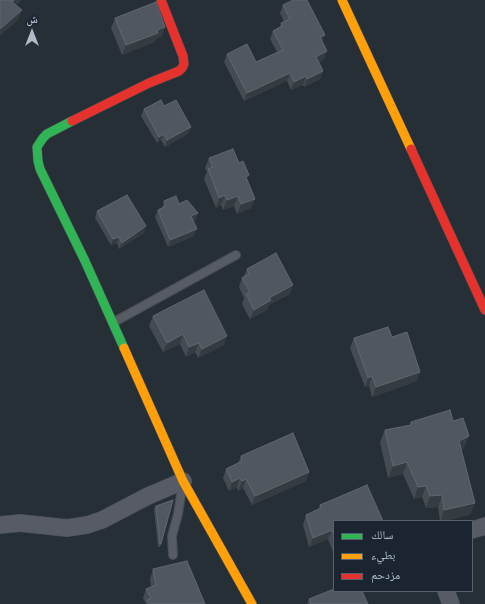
<!DOCTYPE html>
<meta charset="utf-8">
<style>
body{margin:0}
#map{position:relative;width:485px;height:604px;overflow:hidden;background:#272f36;font-family:"Source Sans 3","Noto Naskh Arabic",sans-serif}
canvas{display:block}
.legend{position:absolute;left:333px;top:520px;width:140px;height:72px;box-sizing:border-box;background:#1a2531;border:1px solid #56616d;margin:0;padding:5px 7px;list-style:none;font-size:12px;color:#b0bbc8}
.legend li{display:flex;align-items:center;gap:8px;height:20px}
.legend b{width:20px;border:1px solid #56616d}
.north{position:absolute;left:12px;top:12px;width:40px;height:40px;-webkit-text-stroke:3px #1a2531;paint-order:stroke;rotate:0deg;font-size:11px;font-weight:700;line-height:16px;text-align:center;color:#b0bbc8}
.north::after{content:'';display:block;margin:auto;width:14px;height:18px;background:#b0bbc8;clip-path:polygon(50% 0,100% 100%,50% 72%,0 100%)}
</style>
<div id="map">
<canvas width="485" height="604"></canvas>
<ul class="legend">
<li><b style="height:5px;background:#30b455"></b>سالك</li>
<li><b style="height:5px;background:#ff9f0a"></b>بطيء</li>
<li><b style="height:5px;background:#e5322d"></b>مزدحم</li>
</ul>
<div class="north">ش</div>
</div>
<script>
const g = document.querySelector('canvas').getContext('2d');
g.lineJoin = 'round';
function poly(rows) {
  const path = new Path2D();
  for (const r of rows) {
    path.moveTo(r[0], r[1]);
    for (let i = 2; i < r.length; i += 2) path.lineTo(r[i], r[i + 1]);
  }
  return path;
}
function strokePath(path, color, width, dash) {
  g.strokeStyle = color;
  g.lineWidth = width;
  g.lineCap = dash ? 'butt' : 'round';
  g.setLineDash(dash || []);
  g.stroke(path);
}
function fill(path, color) {
  g.fillStyle = color;
  g.fill(path, 'evenodd');
}
const lane = poly([
 [114,322,236,255],
 [173,555,172,536,178,514,182,488]
]);
const street = poly([
 [0,525,20,523,67,528,87,525,102,520,148,496,183,481],
 [472,530,485,526],
 [446,591,451,604]
]);
const fast = poly([
 [72,121,47,134,43,138,37,147,38,161,40,169,85,261,124,348]
]);
const slow = poly([
 [342,0,411,149],
 [124,348,183,481,252,604]
]);
const jam = poly([
 [72,121,149,83,179,71,182,68,184,64,183,56,161,0],
 [411,149,485,310]
]);
const wall = poly([
 [283,5,322,41,324,59,319,62,323,71,320,79,304,87,303,85,291,90,287,81,244,101,224,62,227,54,256,62,277,52,270,39,273,31,280,27,281,23,284,22,280,13],
 [115,18,165,27,162,36,156,39,154,42,122,55,111,28],
 [164,106,191,127,188,134,165,147,161,140,157,143,141,116,144,109],
 [209,158,239,163,247,180,255,199,251,208,237,214,234,206,223,210,221,205,216,208,204,179,207,171,205,168],
 [164,201,179,204,196,220,193,221,194,236,168,247,155,217,158,210,162,208],
 [97,211,144,233,119,249,117,243,111,245,95,218],
 [247,269,290,294,269,305,267,310,250,319,242,304,244,298,239,287,242,278,244,276],
 [153,316,224,345,198,358,195,352,186,357,180,344,163,352,149,326],
 [392,337,417,381,372,397,369,386,365,387,350,348,354,338],
 [453,421,464,448,461,450,471,514,445,521,440,521,438,507,426,508,422,497,414,499,403,474,388,478,380,442,385,430,410,425,411,422],
 [241,456,309,472,306,481,252,505,243,488,238,491,237,487,229,491,223,478,226,469,238,463],
 [173,500,160,547,158,547,154,509,156,506],
 [320,505,334,521,334,554,328,539,309,547,303,525,306,515,318,510],
 [153,569,205,604,146,604,143,598,146,589,151,587,150,579],
 [309,599,368,604,307,604]
]);
const shadedWall = poly([
 [14,0,22,0,8,12,12,2],
 [22,10,18,20,0,36,0,29],
 [165,27,162,36,156,39,154,42,122,55,126,45,157,30],
 [325,35,322,44,320,37],
 [327,51,324,59,313,65,316,57],
 [323,71,320,79,304,87,307,79],
 [290,73,287,81,244,101,247,93],
 [306,76,303,85,291,90,294,82],
 [191,127,188,134,165,147,167,140],
 [164,134,161,140,157,143,159,137],
 [225,195,221,205,216,208,219,198],
 [238,196,234,206,223,210,227,200],
 [255,199,251,208,237,214,241,204],
 [198,213,196,220,189,223,191,216],
 [146,226,144,233,119,249,122,243],
 [197,229,194,236,168,247,170,240],
 [119,237,117,243,111,245,113,239],
 [293,285,290,294,269,305,267,310,250,319,254,310,269,298],
 [183,334,180,344,163,352,167,343],
 [227,336,224,345,198,358,202,349],
 [199,343,195,352,186,357,189,347],
 [420,372,417,381,372,397,376,387],
 [372,376,369,386,365,387,368,378],
 [469,436,464,448,454,453,459,441],
 [407,462,403,474,388,478,393,466],
 [309,472,306,481,252,505,255,496],
 [240,478,237,487,229,491,232,482],
 [246,479,243,488,238,491,242,481],
 [426,486,422,497,414,499,418,487],
 [442,495,438,507,426,508,430,496],
 [475,503,471,514,445,521,441,521,444,510],
 [332,530,328,539,309,547,313,538]
]);
const building = poly([
 [0,0,14,0,12,2,22,10,0,29,0,0],
 [293,0,307,0,325,35,320,37,327,51,316,57,323,71,307,79,306,76,294,82,290,73,247,93,227,54,247,44,256,62,283,50,273,31,282,26,281,23,290,19,283,5,293,0],
 [156,2,165,27,157,30,158,33,126,45,115,18,156,2],
 [161,100,164,106,176,100,191,127,167,140,164,134,159,137,144,109,161,100],
 [233,149,239,163,243,161,249,175,246,177,255,199,241,204,238,196,227,200,225,195,219,198,208,169,213,167,209,158,233,149],
 [127,195,146,226,122,243,119,237,113,239,97,211,127,195],
 [176,196,179,204,187,200,198,213,191,216,197,229,170,240,158,210,166,206,164,201,176,196],
 [276,253,293,285,269,298,271,300,254,310,246,294,250,292,242,278,249,274,247,269,276,253],
 [204,290,227,336,202,349,199,343,189,347,183,334,167,343,153,316,204,290],
 [388,327,392,337,407,332,420,372,376,387,372,376,368,378,354,338,388,327],
 [450,410,453,421,463,418,469,436,459,441,475,503,444,510,442,495,430,496,426,486,418,487,407,462,393,466,385,430,411,425,411,422,450,410],
 [293,433,309,472,255,496,246,479,242,481,240,478,232,482,226,469,242,461,241,456,293,433],
 [367,485,383,521,334,521,334,535,332,530,313,538,306,515,321,508,320,505,367,485],
 [173,500,161,544,160,544,156,506,173,500],
 [187,561,205,604,149,604,147,600,151,598,146,589,156,585,153,569,187,561],
 [334,589,334,591,362,591,368,604,311,604,309,599,334,589]
]);
strokePath(lane, '#454b51', 10);
strokePath(street, '#454b51', 18);
strokePath(fast, '#454b51', 10);
strokePath(slow, '#454b51', 10);
strokePath(jam, '#454b51', 10);
strokePath(lane, '#575c64', 8);
strokePath(street, '#575c64', 17);
strokePath(fast, '#30b455', 9);
strokePath(slow, '#ff9f0a', 9);
strokePath(jam, '#e5322d', 9);
fill(wall, '#444b52');
fill(shadedWall, '#343b41');
fill(building, '#50575f');
strokePath(building, '#5f676f', 1);
</script>
